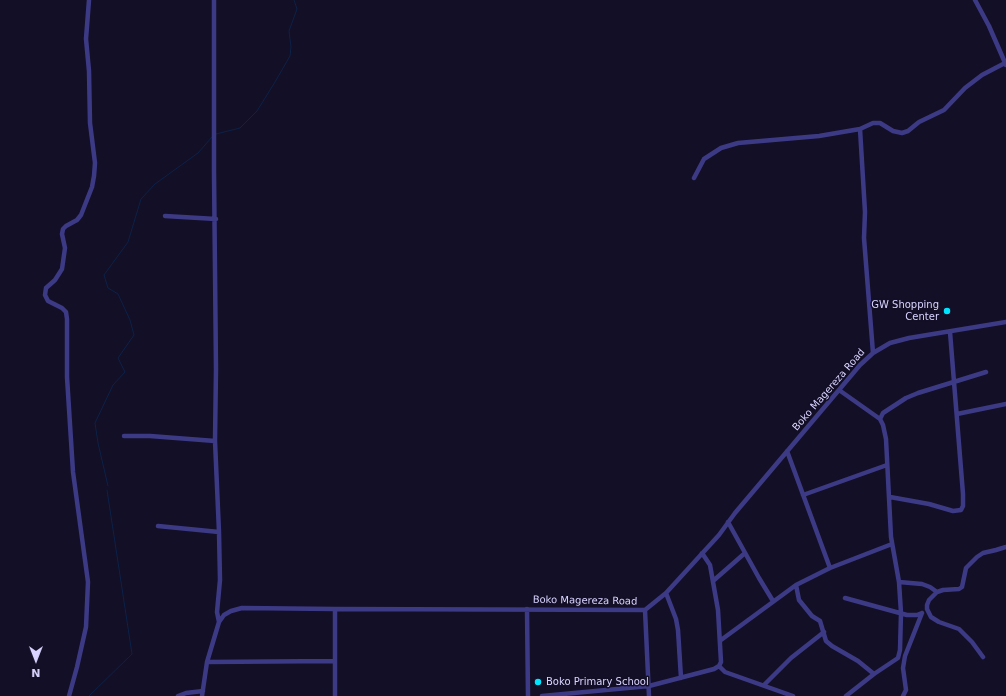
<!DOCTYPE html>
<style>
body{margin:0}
#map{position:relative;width:1006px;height:696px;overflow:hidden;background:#130f26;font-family:"DejaVu Sans",sans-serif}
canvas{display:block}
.north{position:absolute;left:16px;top:640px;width:40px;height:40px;-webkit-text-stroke:3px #130f26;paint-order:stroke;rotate:180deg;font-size:11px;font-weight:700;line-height:16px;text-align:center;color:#d9d4ff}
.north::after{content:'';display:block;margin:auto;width:14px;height:18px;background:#d9d4ff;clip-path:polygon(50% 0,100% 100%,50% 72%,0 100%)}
</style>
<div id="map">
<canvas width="1006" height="696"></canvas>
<div class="north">N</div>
</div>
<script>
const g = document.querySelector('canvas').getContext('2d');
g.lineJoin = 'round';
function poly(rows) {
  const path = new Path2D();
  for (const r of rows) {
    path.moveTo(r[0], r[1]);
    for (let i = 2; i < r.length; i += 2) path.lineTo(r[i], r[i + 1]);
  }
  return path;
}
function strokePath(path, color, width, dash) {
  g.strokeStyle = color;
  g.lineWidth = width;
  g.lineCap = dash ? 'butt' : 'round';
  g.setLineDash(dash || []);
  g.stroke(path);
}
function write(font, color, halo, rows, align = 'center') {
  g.font = font + ' "DejaVu Sans",sans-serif';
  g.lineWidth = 3;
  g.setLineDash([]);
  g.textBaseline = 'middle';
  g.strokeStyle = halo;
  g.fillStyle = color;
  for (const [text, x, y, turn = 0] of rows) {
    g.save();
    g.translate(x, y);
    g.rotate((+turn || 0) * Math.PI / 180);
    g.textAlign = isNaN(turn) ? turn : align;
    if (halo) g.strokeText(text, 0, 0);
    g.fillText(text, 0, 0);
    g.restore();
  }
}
const stream = poly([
 [216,134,240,128,257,111,275,82,290,56,291,47,289,31,297,9,294,0],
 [108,486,98,443,95,423,113,385,125,372,118,358,134,335,130,320,118,294,108,288,104,275,128,242,141,199,155,184,198,153,212,137],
 [89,696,132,654,107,490]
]);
const street = poly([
 [214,0,214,172,216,369,215,441,219,532,220,580,217,612,219,622],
 [975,0,989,26,1006,65],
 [860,129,865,212,864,238,873,353],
 [694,178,704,159,721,148,738,143,819,136,860,129,873,123,880,123,893,131,902,133,908,131,919,122,944,110,965,88,982,75,1005,63],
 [165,216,216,219],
 [839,390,880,419,883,425,886,439,891,537,899,582,901,613,900,650,898,658,874,674,846,696],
 [957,414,1006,404],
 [880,419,883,413,906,398,918,393,986,372],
 [124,436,150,436,215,441],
 [787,451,830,568],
 [803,495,887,465],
 [890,497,929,504,953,511,961,510,963,506,963,494,950,332],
 [728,522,759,578,773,601],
 [158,526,219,532],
 [713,581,745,553],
 [899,582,922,584,930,587,937,592],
 [796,585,799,600,812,616,820,621,826,641,832,646,858,661,874,674],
 [666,593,676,619,678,630,681,678],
 [845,598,907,615,917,615,922,613],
 [527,609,528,696],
 [645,610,649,696],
 [721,640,796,585,830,568,892,544],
 [983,657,972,642,959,629,939,622,931,617,927,609,927,605,929,600,937,592,943,590,959,589,962,587,966,568,977,557,983,553,996,550,1006,547],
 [207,662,335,661],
 [719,666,725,672,793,696],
 [764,685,791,658,824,632],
 [69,696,77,667,86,627,88,582,73,472,67,377,67,319,66,312,62,308,48,301,45,295,46,288,55,280,62,269,65,248,62,234,63,229,66,226,77,220,81,215,92,187,94,176,95,163,90,123,89,71,86,39,89,0],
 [178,696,186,693,203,691],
 [202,696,207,662,219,622,224,615,231,611,242,608,335,609,645,610,666,593,719,535,735,513,860,365,873,353,890,343,909,338,1006,322],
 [335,696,335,609],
 [542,696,649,686,714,669,719,666,721,662,718,610,710,565,702,553],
 [903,696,906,690,903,668,905,656,922,613]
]);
const markers = [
 [947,311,4,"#00e5ff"],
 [538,682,4,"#00e5ff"]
];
const poiNames = [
 ["GW Shopping",939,305],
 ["Center",939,317],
 ["Boko Primary School",546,682,"left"]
];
const streetNames = [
 ["Boko Magereza Road",829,390,-49],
 ["Boko Magereza Road",585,601,1]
];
strokePath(stream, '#0c2248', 1);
strokePath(street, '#3d3a85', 4.5);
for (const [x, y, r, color] of markers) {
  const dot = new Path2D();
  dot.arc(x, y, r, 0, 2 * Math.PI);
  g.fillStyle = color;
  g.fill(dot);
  strokePath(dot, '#130f26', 1.5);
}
write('10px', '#d9d4ff', '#130f26', poiNames, 'right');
write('10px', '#d9d4ff', '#130f26', streetNames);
</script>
